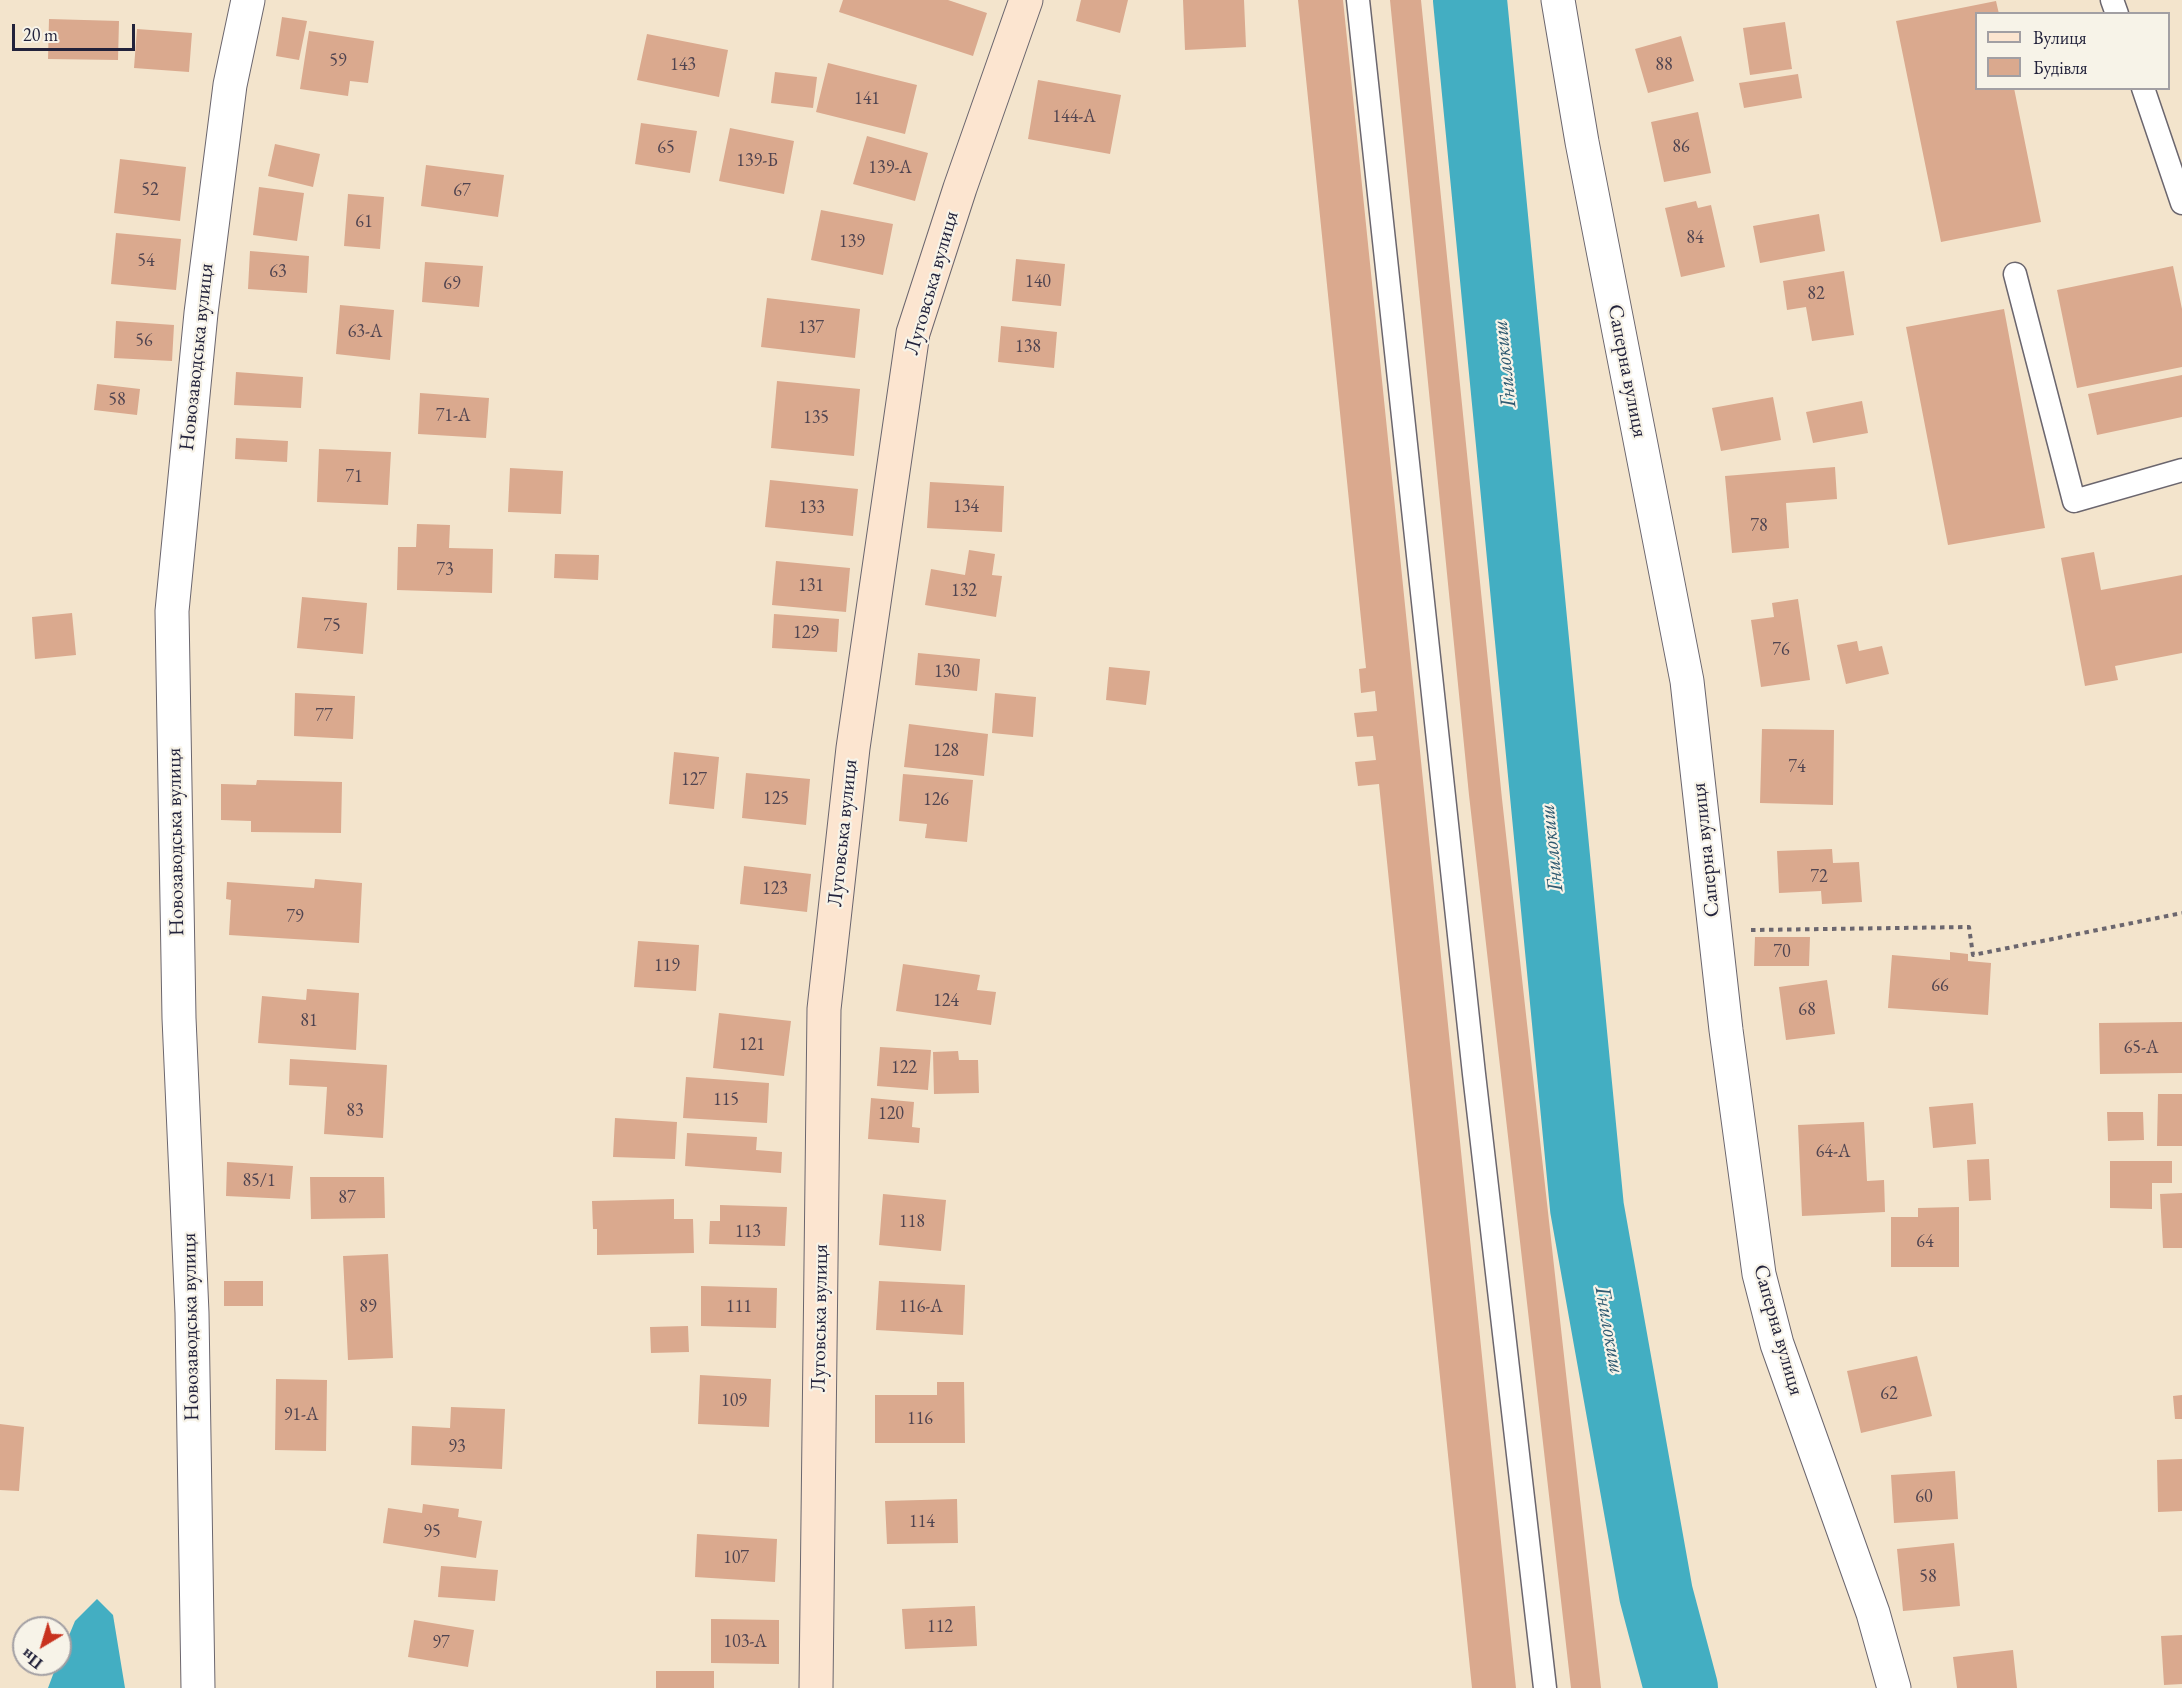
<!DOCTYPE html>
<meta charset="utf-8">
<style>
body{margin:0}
#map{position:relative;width:2182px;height:1688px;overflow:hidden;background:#f3e4cc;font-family:"EB Garamond",serif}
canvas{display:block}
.legend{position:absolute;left:1975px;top:12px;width:195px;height:78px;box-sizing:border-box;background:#f7f3e8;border:2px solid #a29fa3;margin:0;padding:8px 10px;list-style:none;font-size:18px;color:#22223b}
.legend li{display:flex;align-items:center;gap:12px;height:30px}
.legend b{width:30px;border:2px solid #a29fa3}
.north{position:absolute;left:12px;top:1616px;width:60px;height:60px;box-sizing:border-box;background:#f7f3e8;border:2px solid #a29fa3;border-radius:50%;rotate:218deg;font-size:16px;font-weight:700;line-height:24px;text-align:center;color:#22223b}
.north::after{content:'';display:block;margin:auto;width:21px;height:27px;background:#c8321e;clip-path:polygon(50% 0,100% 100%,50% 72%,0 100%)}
.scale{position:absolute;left:12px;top:24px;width:123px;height:27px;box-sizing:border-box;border:3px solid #22223b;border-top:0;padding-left:8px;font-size:18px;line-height:21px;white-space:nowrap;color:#22223b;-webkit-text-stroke:4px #f7f3e8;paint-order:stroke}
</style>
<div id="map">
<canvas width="2182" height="1688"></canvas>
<ul class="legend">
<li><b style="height:8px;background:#fce5d0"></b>Вулиця</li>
<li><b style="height:16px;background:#daa98e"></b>Будівля</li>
</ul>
<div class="north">Пн</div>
<div class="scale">20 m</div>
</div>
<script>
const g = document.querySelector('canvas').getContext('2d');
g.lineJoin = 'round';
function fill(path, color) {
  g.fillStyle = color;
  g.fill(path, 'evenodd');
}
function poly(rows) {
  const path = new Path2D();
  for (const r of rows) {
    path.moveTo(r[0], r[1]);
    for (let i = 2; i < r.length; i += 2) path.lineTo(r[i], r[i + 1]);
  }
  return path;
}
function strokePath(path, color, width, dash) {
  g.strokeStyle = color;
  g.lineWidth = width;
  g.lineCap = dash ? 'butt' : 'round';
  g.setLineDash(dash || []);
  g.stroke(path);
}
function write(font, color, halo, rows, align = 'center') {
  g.font = font + ' "EB Garamond",serif';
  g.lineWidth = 4.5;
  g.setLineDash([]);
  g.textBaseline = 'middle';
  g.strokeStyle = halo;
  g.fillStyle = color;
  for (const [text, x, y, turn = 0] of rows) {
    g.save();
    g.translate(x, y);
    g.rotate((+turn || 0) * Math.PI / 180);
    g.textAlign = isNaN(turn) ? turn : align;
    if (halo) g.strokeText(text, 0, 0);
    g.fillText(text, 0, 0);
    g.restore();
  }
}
const water = poly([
 [97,1599,113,1615,125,1688,48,1688,57,1664,60,1664,60,1657,75,1621]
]);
const river = poly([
 [1470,0,1587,1208,1656,1594,1681,1688]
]);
const building = poly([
 [843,0,948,0,987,13,973,56,839,12],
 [1081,0,1128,0,1120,33,1076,21],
 [1183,0,1244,0,1246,47,1185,50],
 [1298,0,1343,0,1516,1688,1472,1688,1379,784,1358,786,1355,762,1376,760,1373,736,1357,737,1354,713,1377,711,1375,691,1361,693,1359,669,1366,668],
 [1390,0,1421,0,1502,799,1601,1688,1571,1688,1469,795],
 [1996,1,1999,14,1976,14,1976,88,2014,88,2041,222,1941,242,1896,21],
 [282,17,307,21,299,60,276,56],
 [49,19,119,21,118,60,48,59],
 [1785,22,1792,69,1750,75,1743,28],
 [137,29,192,33,189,72,134,68],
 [309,31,374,41,368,83,350,81,348,96,300,89],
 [647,34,728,50,719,97,637,80],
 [1681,36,1694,81,1648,93,1635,49],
 [828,63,917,85,905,134,816,112],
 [775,72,817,77,813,108,771,103],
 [1798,74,1802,98,1744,108,1739,83],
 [1038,80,1121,95,1110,154,1028,139],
 [1698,112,1711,173,1664,182,1651,122],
 [641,123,697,131,690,173,635,164],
 [730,128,794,141,784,194,719,181],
 [867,136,928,153,915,201,853,184],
 [275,144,320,154,313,187,268,176],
 [120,159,186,167,180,221,114,213],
 [426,165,504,175,498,217,421,206],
 [259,187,304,193,297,241,253,235],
 [348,194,384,197,380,249,344,246],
 [1696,201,1698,208,1711,205,1725,267,1681,277,1665,208],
 [821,210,893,224,883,275,811,260],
 [1819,214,1825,251,1760,263,1753,226],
 [116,233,181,239,176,290,111,284],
 [250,251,309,256,307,293,248,289],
 [1016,259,1065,264,1061,306,1012,301],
 [425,262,483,266,479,307,422,302],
 [2173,266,2182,309,2182,367,2077,388,2057,290],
 [1844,271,1854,335,1812,341,1806,307,1787,310,1783,281],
 [767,298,860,309,855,358,761,347],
 [340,305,394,310,390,360,336,354],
 [2004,309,2045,528,1948,545,1906,327],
 [116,321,174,325,172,361,114,358],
 [1001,326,1057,332,1054,368,998,362],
 [236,372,303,377,301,408,234,405],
 [2182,375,2182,417,2097,435,2088,394],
 [777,381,860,389,854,456,771,448],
 [97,384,140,389,137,415,94,410],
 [420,393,489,398,486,438,418,434],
 [1773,397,1781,440,1721,451,1712,408],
 [1862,401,1868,433,1813,443,1806,412],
 [236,438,288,441,287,462,235,459],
 [319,449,391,452,388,505,317,502],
 [1835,467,1837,499,1786,503,1789,548,1732,553,1725,476],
 [510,468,563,471,561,514,508,512],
 [770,480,858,489,853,536,765,527],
 [930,482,1004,486,1002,532,927,528],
 [417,524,450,525,449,548,493,549,492,593,397,590,398,547,416,547],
 [969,550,995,554,992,575,1002,576,996,617,925,605,931,569,965,575],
 [2094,552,2101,590,2182,575,2182,653,2115,666,2118,680,2085,686,2061,558],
 [555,554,599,555,598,580,554,578],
 [776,561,850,568,846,612,772,605],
 [302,597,367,603,363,654,297,648],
 [1798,599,1810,680,1761,687,1751,620,1774,617,1772,603],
 [72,613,76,655,35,659,32,617],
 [774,614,839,619,837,652,772,648],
 [1857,641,1859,651,1882,646,1889,674,1846,684,1837,645],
 [918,653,980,659,977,691,915,685],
 [1109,667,1150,671,1146,705,1106,700],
 [295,693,355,696,353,739,294,736],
 [995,693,1036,697,1033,737,992,733],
 [909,724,988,734,984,776,904,767],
 [1762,729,1834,730,1833,805,1760,803],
 [674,752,719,757,714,809,669,804],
 [746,773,810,779,806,825,742,818],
 [903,774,973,780,967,842,925,838,927,824,899,821],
 [257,780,342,782,341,833,251,832,251,821,221,820,221,784,256,785],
 [1832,849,1833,863,1859,862,1862,902,1822,904,1821,891,1779,893,1777,851],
 [744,866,811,874,807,912,740,904],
 [315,879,362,883,359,943,229,935,231,900,226,899,227,882,314,888],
 [1755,937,1810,937,1809,966,1754,966],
 [638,941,699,945,696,991,634,987],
 [1950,952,1968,954,1968,961,1991,963,1988,1015,1888,1008,1892,955,1950,960],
 [903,964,980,975,977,990,996,992,991,1025,896,1011],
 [1827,980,1835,1034,1786,1040,1779,987],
 [307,989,359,993,356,1050,258,1043,262,996,306,1000],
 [719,1013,791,1021,784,1076,713,1068],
 [2182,1022,2182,1073,2100,1074,2099,1023],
 [880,1047,931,1050,928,1090,877,1086],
 [958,1051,959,1060,978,1060,979,1093,934,1094,933,1052],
 [290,1059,387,1065,383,1138,324,1134,327,1087,289,1085],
 [686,1077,769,1083,767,1123,683,1118],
 [2158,1094,2182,1094,2182,1146,2157,1146],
 [871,1098,914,1102,912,1127,920,1128,919,1143,868,1139],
 [1973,1103,1976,1144,1933,1148,1929,1107],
 [2107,1112,2143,1112,2144,1140,2108,1141],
 [615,1118,677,1122,675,1159,613,1157],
 [1864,1122,1867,1181,1884,1180,1885,1212,1802,1216,1798,1125],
 [687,1133,757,1137,756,1150,782,1152,781,1173,685,1166],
 [1989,1159,1991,1200,1969,1201,1967,1160],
 [2110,1161,2172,1161,2172,1183,2152,1183,2152,1209,2110,1208],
 [227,1162,293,1166,290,1199,226,1196],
 [310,1177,384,1177,385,1218,311,1219],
 [2182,1193,2182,1248,2163,1248,2160,1194],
 [883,1194,946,1200,941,1251,879,1245],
 [674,1199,674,1219,693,1219,694,1253,597,1255,597,1229,593,1229,592,1201],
 [720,1205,787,1207,785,1246,709,1244,710,1221,720,1221],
 [1959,1207,1959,1267,1891,1267,1891,1217,1918,1217,1918,1208],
 [388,1254,393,1358,348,1360,343,1256],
 [224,1281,263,1281,263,1306,224,1306],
 [879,1281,965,1285,963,1335,876,1330],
 [701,1286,777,1288,776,1328,701,1326],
 [688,1326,689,1352,651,1353,650,1327],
 [1917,1356,1932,1416,1861,1433,1847,1371],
 [700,1375,771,1379,769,1427,698,1424],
 [276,1379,327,1380,326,1451,275,1450],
 [937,1382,964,1382,965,1443,875,1443,875,1395,937,1395],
 [2182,1395,2182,1419,2175,1419,2173,1396],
 [451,1407,505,1409,502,1469,411,1465,412,1426,450,1428],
 [0,1424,24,1427,19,1491,0,1490],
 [2182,1459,2182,1511,2158,1512,2157,1460],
 [1955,1471,1958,1519,1894,1523,1891,1475],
 [957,1499,958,1543,887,1544,885,1501],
 [423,1504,459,1509,458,1517,482,1521,476,1558,383,1543,388,1508,422,1513],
 [697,1534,777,1539,775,1582,695,1577],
 [1954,1543,1960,1606,1903,1611,1897,1549],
 [441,1566,498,1570,495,1601,438,1597],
 [975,1606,977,1646,905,1649,902,1609],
 [711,1619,779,1620,779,1664,711,1663],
 [414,1620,474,1630,468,1667,408,1657],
 [2182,1635,2182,1684,2164,1685,2161,1636],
 [2013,1650,2017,1688,1957,1688,1953,1657],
 [656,1671,714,1671,714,1688,656,1688]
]);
const path = poly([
 [1751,930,1969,927,1973,955,2182,913]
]);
const lane = poly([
 [1358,0,1474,1074,1545,1688],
 [2112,0,2117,14],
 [2143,88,2182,203],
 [2015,274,2074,501,2182,470]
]);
const street = poly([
 [1558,0,1582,142,1687,681,1726,1030,1759,1274,1777,1344,1873,1613,1894,1688],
 [198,1688,192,1313,179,1018,172,611,201,313,230,85,248,0]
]);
const secondary = poly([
 [816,1688,824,1009,853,748,913,333,960,188,1026,0]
]);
const numberNames = [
 ["59",338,61],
 ["143",683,65],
 ["88",1664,65],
 ["141",867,99],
 ["144-А",1074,117],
 ["86",1681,147],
 ["65",666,148],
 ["139-Б",757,161],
 ["139-А",890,168],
 ["52",150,190],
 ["67",462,191],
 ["61",364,222],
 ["84",1695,238],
 ["139",852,242],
 ["54",146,261],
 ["63",278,272],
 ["140",1038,282],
 ["69",452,284],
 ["82",1816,294],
 ["137",811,328],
 ["63-А",365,332],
 ["56",144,341],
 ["138",1028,347],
 ["58",117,400],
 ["71-А",453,416],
 ["135",816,418],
 ["71",354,477],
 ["134",966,507],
 ["133",812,508],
 ["78",1759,526],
 ["73",445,570],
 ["131",811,586],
 ["132",964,591],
 ["75",332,626],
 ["129",806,633],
 ["76",1781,650],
 ["130",947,672],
 ["77",324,716],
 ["128",946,751],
 ["74",1797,767],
 ["127",694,780],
 ["125",776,799],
 ["126",936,800],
 ["72",1819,877],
 ["123",775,889],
 ["79",295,917],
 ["70",1782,952],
 ["119",667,966],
 ["66",1940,986],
 ["124",946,1001],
 ["68",1807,1010],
 ["81",309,1021],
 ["121",752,1045],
 ["65-А",2141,1048],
 ["122",904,1068],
 ["115",726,1100],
 ["83",355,1111],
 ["120",891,1114],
 ["64-А",1833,1152],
 ["85/1",259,1181],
 ["87",347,1198],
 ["118",912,1222],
 ["113",748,1232],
 ["64",1925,1242],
 ["89",368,1307],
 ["111",739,1307],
 ["116-А",921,1307],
 ["62",1889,1394],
 ["109",734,1401],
 ["91-А",301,1415],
 ["116",920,1419],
 ["93",457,1447],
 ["60",1924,1497],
 ["114",922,1522],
 ["95",432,1532],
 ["107",736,1558],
 ["58",1928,1577],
 ["112",940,1627],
 ["103-А",745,1642],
 ["97",441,1643]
];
const streetNames = [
 ["Луговська вулиця",932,283,-74],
 ["Новозаводська вулиця",197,357,-84],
 ["Саперна вулиця",1627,371,79],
 ["Луговська вулиця",843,833,-84],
 ["Новозаводська вулиця",176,842,-91],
 ["Саперна вулиця",1706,850,-96],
 ["Луговська вулиця",820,1318,-89],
 ["Новозаводська вулиця",191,1327,-91],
 ["Саперна вулиця",1778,1330,74]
];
const waterNames = [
 ["Гнилокиш",1505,364,-96],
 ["Гнилокиш",1552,848,-96],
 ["Гнилокиш",1609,1330,80]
];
fill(water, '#43aec2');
strokePath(river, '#43aec2', 74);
fill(building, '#daa98e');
strokePath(lane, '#6b666e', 25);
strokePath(street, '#6b666e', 35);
strokePath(secondary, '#6b666e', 35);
strokePath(path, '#6b666e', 4, [4.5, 4.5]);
strokePath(lane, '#fff', 22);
strokePath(street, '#fff', 33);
strokePath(secondary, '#fce5d0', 33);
write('18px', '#504450', null, numberNames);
write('21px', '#22223b', '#f7f3e8', streetNames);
write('italic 22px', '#2f5a71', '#f7f3e8', waterNames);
</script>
